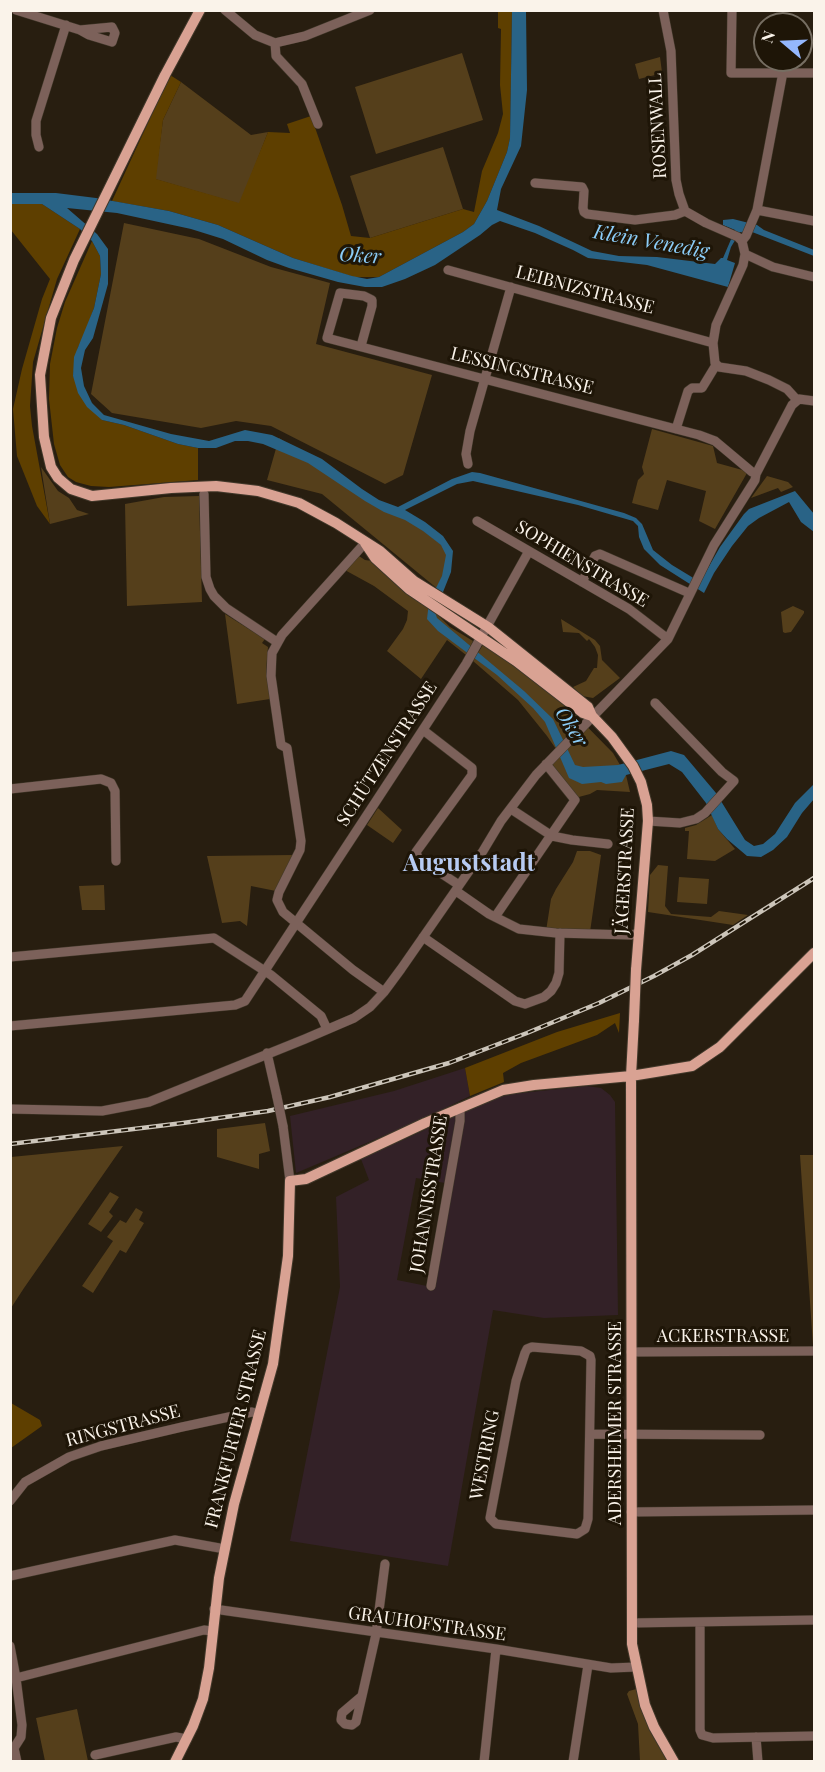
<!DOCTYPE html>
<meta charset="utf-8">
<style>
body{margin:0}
#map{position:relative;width:825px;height:1772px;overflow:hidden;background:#281e10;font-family:"Playfair Display",serif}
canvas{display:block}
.frame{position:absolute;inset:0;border:12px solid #faf3ea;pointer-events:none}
.north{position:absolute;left:753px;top:12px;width:60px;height:60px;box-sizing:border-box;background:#1e1507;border:2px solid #766e62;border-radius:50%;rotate:289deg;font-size:16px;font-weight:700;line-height:24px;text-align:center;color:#faf3ea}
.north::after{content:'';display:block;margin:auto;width:21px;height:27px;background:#94b7fd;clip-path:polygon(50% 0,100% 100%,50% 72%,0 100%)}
</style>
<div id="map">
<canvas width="825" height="1772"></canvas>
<div class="frame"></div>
<div class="north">N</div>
</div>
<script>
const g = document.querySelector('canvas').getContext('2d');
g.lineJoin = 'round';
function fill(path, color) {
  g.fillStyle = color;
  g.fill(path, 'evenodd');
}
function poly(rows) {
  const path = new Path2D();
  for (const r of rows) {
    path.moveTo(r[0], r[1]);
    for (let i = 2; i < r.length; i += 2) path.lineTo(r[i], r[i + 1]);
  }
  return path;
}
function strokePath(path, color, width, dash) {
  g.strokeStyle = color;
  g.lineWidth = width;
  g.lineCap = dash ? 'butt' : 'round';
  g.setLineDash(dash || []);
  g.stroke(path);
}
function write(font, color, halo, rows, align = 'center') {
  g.font = font + ' "Playfair Display",serif';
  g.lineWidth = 6;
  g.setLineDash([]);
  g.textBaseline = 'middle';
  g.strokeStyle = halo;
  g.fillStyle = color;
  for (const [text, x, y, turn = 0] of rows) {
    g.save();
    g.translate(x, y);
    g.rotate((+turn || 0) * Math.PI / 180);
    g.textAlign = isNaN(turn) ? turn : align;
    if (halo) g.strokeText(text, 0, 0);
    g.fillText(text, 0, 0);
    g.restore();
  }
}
const industrial = poly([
 [465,1068,470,1096,421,1120,296,1173,290,1116,394,1091],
 [587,1086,601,1088,610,1095,615,1102,618,1315,544,1318,493,1310,448,1566,290,1541,340,1287,336,1197,369,1180,361,1159,495,1098,512,1094],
 [416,1178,445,1183,427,1286,397,1280]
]);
const green = poly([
 [462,53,483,120,376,154,355,87],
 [660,57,663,80,661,80,659,74,639,79,635,64],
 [181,82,251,135,268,132,240,204,155,179,163,120],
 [443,147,463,209,370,238,350,176],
 [124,223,199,239,271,267,330,283,316,344,432,375,403,475,385,484,271,426,236,421,201,428,112,413,91,394],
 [652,429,713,446,717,463,746,471,747,473,715,529,699,521,706,491,667,480,658,510,632,503,638,480,644,474,642,467],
 [279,438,378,502,397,510,448,550,450,563,439,590,322,494,267,480],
 [41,467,58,491,69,498,77,510,89,514,50,524],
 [767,476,788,482,793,487,781,492,778,488,751,498],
 [199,496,202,602,127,606,125,504,164,497],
 [356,554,365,560,372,561,435,612,450,627,473,641,466,655,447,640,421,679,387,651,403,629,407,620,408,611,374,586,343,569],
 [793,606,804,611,804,613,791,632,785,633,783,632,781,612],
 [225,614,265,639,262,643,268,647,266,673,270,699,237,704],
 [561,619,595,640,600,646,602,660,620,678,593,698,582,696,573,687,586,681,594,668,597,668,598,655,595,647,589,639,587,641,579,633,563,632],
 [484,643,562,701,613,753,626,775,630,792,597,790,590,794,575,798,549,767,559,758,556,749,547,736,518,700,473,661],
 [378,808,402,830,393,843,367,825],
 [712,815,718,829,735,849,715,861,687,859,689,831,685,831,685,828,696,825],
 [577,851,590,851,601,855,590,932,546,931,551,899,556,889,573,862],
 [293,855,276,891,251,886,247,926,240,921,222,923,207,856],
 [658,865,668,866,665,906,671,914,711,917,719,911,748,915,733,925,648,912,650,875],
 [679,877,709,879,707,904,677,902],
 [104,885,105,910,82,910,79,886],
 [265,1123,270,1151,259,1154,259,1169,217,1157,217,1129],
 [123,1146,24,1288,11,1308,11,1157],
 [800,1155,814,1155,814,1347,813,1346],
 [110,1192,119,1197,109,1212,113,1216,101,1232,88,1224],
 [136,1208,143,1212,139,1220,144,1223,126,1253,120,1250,93,1293,82,1286,113,1241,107,1237,120,1220,126,1223],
 [640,1688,674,1761,640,1761,638,1724,627,1694,629,1691],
 [77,1709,88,1761,45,1761,36,1718]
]);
const forest = poly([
 [498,11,512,11,510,138,507,152,487,201,474,224,463,232,379,277,354,277,293,258,218,225,169,211,112,201,170,75,181,82,163,120,156,179,239,203,268,132,290,133,287,124,311,116,342,205,351,236,370,238,463,209,474,212,482,171,498,133,503,114,500,85,501,29,498,28],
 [11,204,42,204,80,229,57,279,33,362,30,406,32,426,50,524,37,506,17,456,13,409,22,369,42,299,50,279,11,230],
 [92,241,100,256,101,274,94,308,83,338,78,347,73,376,102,420,124,425,178,444,198,448,198,480,109,487,91,486,76,482,68,477,60,465,54,444,49,399,50,364,57,328,65,302],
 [620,1013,619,1033,615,1023,597,1035,521,1063,503,1073,504,1082,470,1096,465,1068,557,1032],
 [11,1403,40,1420,42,1426,11,1448]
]);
const water = poly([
 [512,11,526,11,527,90,521,146,501,189,497,210,539,226,592,251,619,256,657,257,715,264,721,258,723,258,735,230,723,225,723,220,733,219,757,225,764,230,814,250,814,256,747,230,745,233,740,232,731,247,727,260,735,263,728,287,647,265,588,258,573,250,535,233,500,221,492,225,480,235,435,265,405,279,382,287,365,287,338,282,289,268,267,260,223,239,191,229,117,213,67,208,97,234,108,249,108,284,93,338,85,350,81,368,84,386,92,403,104,415,171,434,209,441,245,430,272,435,322,459,362,489,379,500,398,507,452,479,472,472,480,473,624,513,636,518,642,524,653,550,672,565,700,582,720,547,744,514,749,509,795,491,814,514,814,532,801,522,789,502,759,518,748,526,732,546,714,573,704,593,660,565,644,549,639,537,638,526,633,521,578,505,473,481,457,484,405,510,425,522,443,536,453,551,451,572,435,612,437,618,524,691,553,719,575,765,583,767,618,765,671,751,684,755,716,793,745,840,754,846,763,844,775,834,795,803,814,784,814,799,802,813,787,837,773,850,761,857,747,856,727,839,718,829,706,803,682,772,669,764,626,775,622,782,606,784,601,782,582,784,569,778,545,722,533,708,497,675,438,631,427,619,429,602,442,576,446,555,441,545,423,531,405,520,384,512,365,501,308,463,263,444,248,441,235,441,216,448,198,448,178,444,124,425,102,420,87,407,78,393,73,376,74,357,94,308,101,274,100,256,92,241,80,229,42,204,11,204,10,193,56,193,96,198,169,211,218,225,293,258,352,276,367,279,379,277,463,232,474,224,487,201,507,152,510,138]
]);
const minor = poly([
 [16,10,80,30,112,27,115,33,112,42,89,35,80,30],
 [225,10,255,35,275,43,305,36,370,10],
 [663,10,671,51,676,180,679,194,685,211,706,223,738,237,742,241,745,254,743,265,716,325,713,343,715,363,719,367,746,371,769,380,787,389,797,400],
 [732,10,731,73,814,73],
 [275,43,276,56,302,84,318,124],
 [39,147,36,135,36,121,66,25],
 [535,183,582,187,584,191,583,208,584,212,587,214,635,220,675,215,685,211],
 [757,210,814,221],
 [742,241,746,236,757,210,783,72],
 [745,254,773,267,814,277],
 [448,270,713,343],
 [361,346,372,306,372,300,364,296,340,293,327,338,699,435,715,441,752,472],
 [676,429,688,391,692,388,702,388,716,365],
 [468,464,466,454,470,431,511,287],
 [204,494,206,577,210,589,214,596,226,608,277,642],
 [477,521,629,609,668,639],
 [365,543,282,635,272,653,271,676,281,745,287,748,301,841,300,850,279,892,277,900,283,912,353,970,384,992],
 [582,582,595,556,600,554,689,593],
 [423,730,472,768,472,775,416,852,418,858,459,885],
 [10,789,101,779,111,783,115,791,116,861],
 [511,809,552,836,572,840,608,844],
 [648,821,680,823,696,819,705,813,734,781,722,772,655,703],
 [456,891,489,914,519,929,556,933,631,935,638,933],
 [495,917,575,800,546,764],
 [423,937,515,1001,525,1004,544,997,551,991,556,983,559,973,560,933],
 [10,957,214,938,271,975,321,1016,327,1029],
 [10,1026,235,1005,245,1001,466,664,529,551],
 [267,1053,277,1097],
 [10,1109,102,1111,149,1102,305,1039,354,1018,370,1007,384,992,401,969,483,851,501,821,536,775,668,639,714,545,755,480,756,474,792,405,799,399,814,401],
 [283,1126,290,1181],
 [431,1286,460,1121,460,1108],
 [532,1347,581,1351,590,1356,591,1360,588,1519,585,1529,577,1534,496,1524,490,1518,516,1381,525,1353,527,1349,532,1347],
 [631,1352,814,1351],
 [590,1434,760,1435],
 [10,1501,25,1482,69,1457,101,1446,182,1427,252,1412,259,1414],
 [631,1512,814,1510],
 [10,1576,175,1540,225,1549],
 [214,1609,496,1649,611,1668,636,1667],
 [632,1623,814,1620],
 [700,1623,700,1730,702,1735,713,1738,814,1736],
 [10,1646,16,1678,204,1630,212,1631],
 [362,1696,356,1722,352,1725,345,1724,341,1720,342,1713,362,1696,376,1634,385,1564],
 [756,1737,758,1762],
 [14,1748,21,1737,22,1725,16,1678],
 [11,1751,14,1748,17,1762],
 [95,1755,176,1737,187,1739],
 [484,1762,496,1649],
 [573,1762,588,1665]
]);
const major = poly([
 [200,10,165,75,74,260,51,318,40,375,44,437,51,467,58,478,71,489,92,496,171,488,216,486,258,491,299,503,336,523,380,551,414,581,488,627,588,707,592,716,612,737,633,766,641,782,647,805,648,821,636,970],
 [365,543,375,558,409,589,516,661,583,713,592,716],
 [634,1020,631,1076,632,1644,645,1705,654,1727,674,1762],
 [175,1762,193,1726,203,1699,209,1668,219,1578,234,1504,273,1364,288,1256,290,1181,306,1179,425,1123,503,1090,534,1085,631,1076,692,1066,720,1047,814,953]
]);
const rail = poly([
 [10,1144,183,1123,268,1111,330,1097,449,1063,527,1033,599,1003,654,976,692,955,814,878]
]);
const minorBridge = poly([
 [277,1097,283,1126]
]);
const majorBridge = poly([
 [634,1020,636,970]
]);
const streetNames = [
 ["ROSENWALL",658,126,-93],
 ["LEIBNIZSTRASSE",585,290,15],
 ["LESSINGSTRASSE",522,371,14],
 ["SOPHIENSTRASSE",582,564,31],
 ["SCHÜTZENSTRASSE",387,754,-57],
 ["JÄGERSTRASSE",625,871,-87],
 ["JOHANNISSTRASSE",429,1194,-81],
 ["ACKERSTRASSE",723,1336],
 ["ADERSHEIMER STRASSE",615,1423,-90],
 ["RINGSTRASSE",123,1426,-15],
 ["FRANKFURTER STRASSE",236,1429,-76],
 ["WESTRING",485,1455,-79],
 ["GRAUHOFSTRASSE",427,1624,8]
];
const waterNames = [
 ["Klein Venedig",651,242,10],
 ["Oker",360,256,4],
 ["Oker",571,727,58]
];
const districtNames = [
 ["Auguststadt",469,864]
];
fill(industrial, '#332127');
fill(green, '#553f1b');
fill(forest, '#5e3f00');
fill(water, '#296386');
strokePath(minor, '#41382a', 10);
strokePath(major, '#41382a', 12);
strokePath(minor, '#7c615a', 9);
strokePath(major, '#d9a293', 10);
strokePath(rail, '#ccc5ba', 4.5);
strokePath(rail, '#1e1507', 2, [7]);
strokePath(minorBridge, '#41382a', 10, []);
strokePath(majorBridge, '#41382a', 12, []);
strokePath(minorBridge, '#7c615a', 9);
strokePath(majorBridge, '#d9a293', 10);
write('18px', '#faf3ea', '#1e1507', streetNames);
write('italic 20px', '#8bccf7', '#1e1507', waterNames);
write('bold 24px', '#b7cbf2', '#1e1507', districtNames);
</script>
